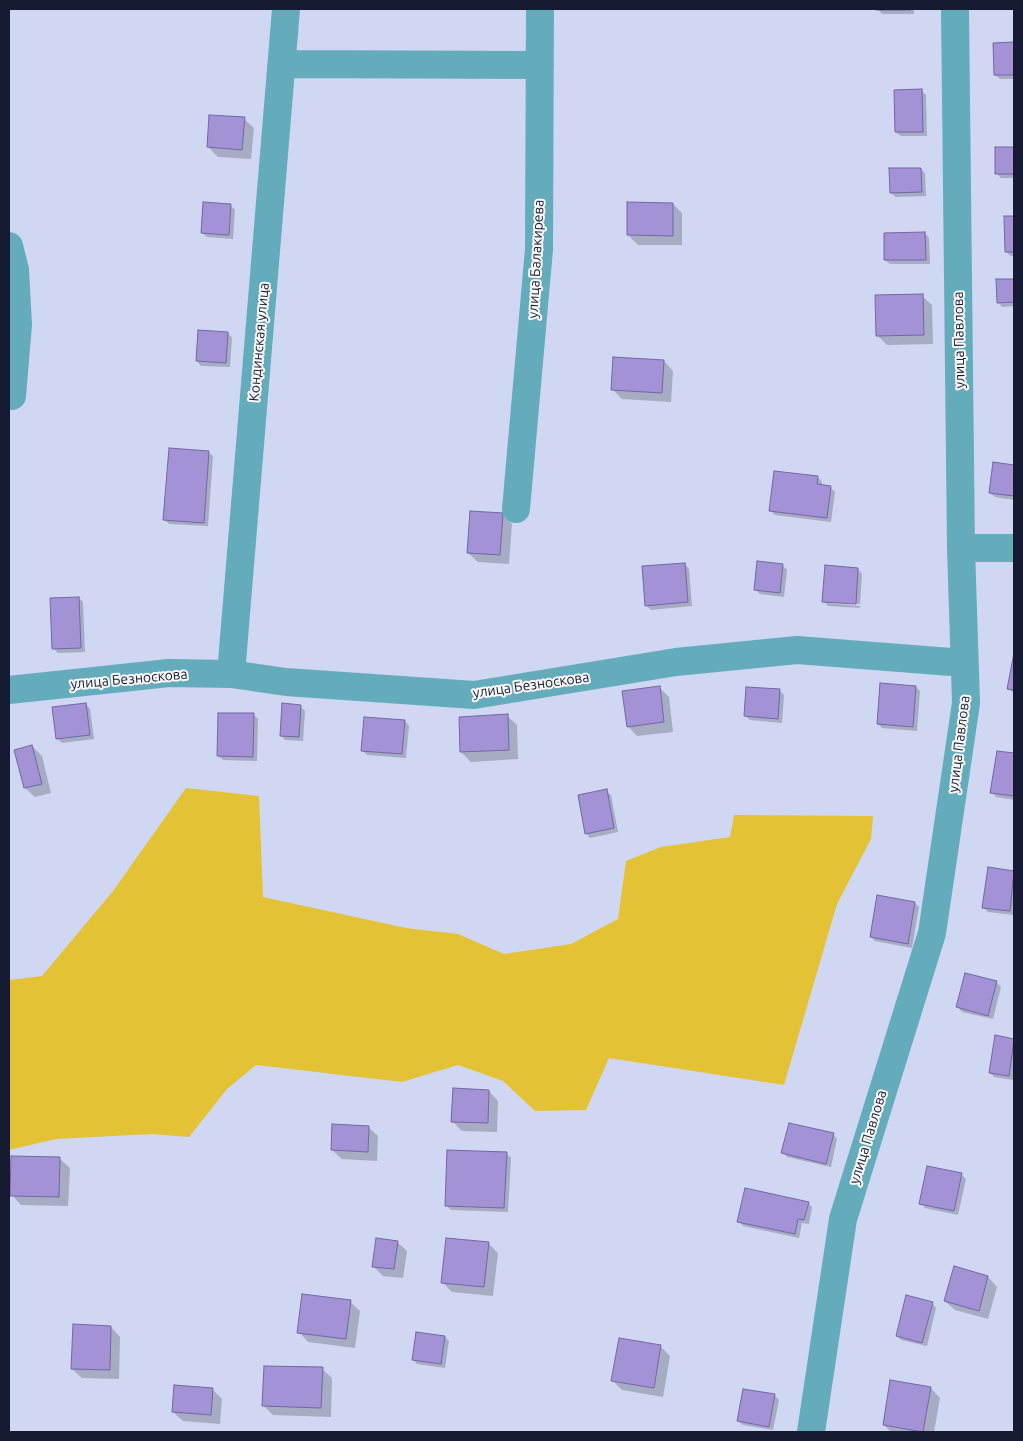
<!DOCTYPE html>
<meta charset="utf-8">
<style>
body{margin:0}
#map{position:relative;width:1023px;height:1441px;overflow:hidden;background:#d0d7f3;font-family:Ubuntu,sans-serif}
canvas{display:block}
.frame{position:absolute;inset:0;border:10px solid #151a32;pointer-events:none}
</style>
<div id="map">
<canvas width="1023" height="1441"></canvas>
<div class="frame"></div>
</div>
<script>
const g = document.querySelector('canvas').getContext('2d');
g.lineJoin = 'round';
function fill(path, color) {
  g.fillStyle = color;
  g.fill(path, 'evenodd');
}
function poly(rows) {
  const path = new Path2D();
  for (const r of rows) {
    path.moveTo(r[0], r[1]);
    for (let i = 2; i < r.length; i += 2) path.lineTo(r[i], r[i + 1]);
  }
  return path;
}
function strokePath(path, color, width, dash) {
  g.strokeStyle = color;
  g.lineWidth = width;
  g.lineCap = dash ? 'butt' : 'round';
  g.setLineDash(dash || []);
  g.stroke(path);
}
function write(font, color, halo, rows, align = 'center') {
  g.font = font + ' Ubuntu,sans-serif';
  g.lineWidth = 4;
  g.setLineDash([]);
  g.textBaseline = 'middle';
  g.strokeStyle = halo;
  g.fillStyle = color;
  for (const [text, x, y, turn = 0] of rows) {
    g.save();
    g.translate(x, y);
    g.rotate((+turn || 0) * Math.PI / 180);
    g.textAlign = isNaN(turn) ? turn : align;
    if (halo) g.strokeText(text, 0, 0);
    g.fillText(text, 0, 0);
    g.restore();
  }
}
const green = poly([
 [186,788,259,796,263,897,406,928,458,934,504,954,571,944,618,919,626,861,661,847,730,837,734,815,873,816,871,839,837,904,784,1085,609,1058,586,1110,535,1111,503,1081,458,1065,402,1082,256,1065,227,1089,189,1137,151,1134,56,1139,9,1150,9,980,42,976,113,891]
]);
const shadow = poly([
 [878,9,914,9,914,14,882,14],
 [995,44,1014,44,1014,79,1000,79,995,75],
 [921,90,926,95,927,136,901,136,896,132],
 [244,119,254,128,251,159,218,157,208,147],
 [996,148,1014,148,1014,178,1001,178,997,174],
 [921,169,925,173,926,196,896,197,891,193],
 [673,204,682,213,682,245,638,245,628,235],
 [230,205,235,210,233,239,207,237,202,233],
 [1005,217,1014,217,1014,256,1011,256,1006,252],
 [925,233,929,238,930,264,890,264,885,260],
 [998,280,1014,280,1014,306,1002,307,998,302],
 [922,296,932,305,933,344,887,345,877,335],
 [228,333,232,338,230,367,201,366,197,361],
 [664,361,673,371,671,402,622,399,612,389],
 [208,452,213,456,208,526,169,524,164,519],
 [994,463,1014,466,1014,500,995,497,990,493],
 [818,477,822,482,822,486,830,487,835,492,831,522,775,515,770,510],
 [502,514,512,524,509,564,478,562,468,553],
 [685,564,689,569,692,606,651,610,646,605],
 [782,565,787,570,784,597,760,594,756,590],
 [858,569,862,574,860,604,827,601,827,603,860,606,860,608,828,606,824,601],
 [79,598,83,602,85,652,58,653,54,649],
 [1014,660,1014,693,1008,689],
 [916,687,920,691,917,731,882,728,878,724],
 [660,688,669,697,673,732,637,736,628,726],
 [780,691,784,695,782,723,750,720,745,716],
 [86,704,90,709,94,739,62,743,57,738],
 [300,706,305,711,303,741,285,740,281,735],
 [254,715,258,719,257,761,223,760,218,756],
 [507,716,517,725,518,759,471,762,461,752],
 [405,721,409,726,406,758,367,755,363,751],
 [32,746,42,756,51,793,35,797,25,788],
 [998,752,1014,755,1014,800,996,797,992,792],
 [606,791,611,795,618,832,590,838,586,833],
 [989,869,1014,872,1014,915,988,912,983,907],
 [878,896,915,903,919,907,912,948,875,941,871,937],
 [996,982,1001,987,993,1019,962,1012,958,1007],
 [996,1037,1014,1040,1013,1080,994,1077,990,1072],
 [489,1091,498,1101,497,1132,462,1131,452,1121],
 [368,1127,378,1136,377,1161,342,1159,332,1150],
 [833,1134,837,1139,831,1167,787,1157,783,1152],
 [506,1153,511,1158,508,1212,451,1210,446,1205],
 [60,1159,70,1168,68,1206,21,1205,12,1195],
 [961,1174,966,1179,958,1215,925,1208,921,1203],
 [808,1203,812,1207,809,1224,802,1223,799,1238,743,1226,739,1221],
 [397,1242,407,1251,403,1278,383,1276,373,1266],
 [488,1243,498,1253,493,1296,452,1292,442,1282],
 [988,1277,997,1287,988,1319,955,1310,945,1301],
 [350,1302,360,1311,355,1348,308,1342,299,1332],
 [932,1303,936,1308,927,1346,901,1340,897,1336],
 [111,1327,120,1337,119,1379,82,1378,72,1369],
 [445,1337,449,1341,445,1368,417,1364,413,1359],
 [620,1340,661,1347,670,1356,663,1397,622,1390,613,1381],
 [322,1369,332,1378,331,1417,273,1415,264,1406],
 [931,1388,940,1398,934,1432,891,1432,884,1425],
 [212,1389,222,1399,220,1424,183,1421,173,1412],
 [774,1395,779,1400,773,1430,743,1425,738,1421]
]);
const building = poly([
 [876,9,910,9,910,10,876,10,876,9],
 [1014,42,1014,75,994,75,993,43,1014,42],
 [922,89,923,132,895,132,894,90,922,89],
 [209,115,245,117,242,150,207,147,209,115],
 [995,147,1014,147,1014,174,995,174,995,147],
 [889,168,921,168,922,192,890,193,889,168],
 [203,202,231,204,229,235,201,233,203,202],
 [627,202,673,203,673,236,627,235,627,202],
 [1004,216,1014,216,1014,252,1005,252,1004,216],
 [925,232,926,260,884,260,884,233,925,232],
 [996,279,1014,279,1014,302,997,303,996,279],
 [923,294,924,335,876,336,875,295,923,294],
 [198,330,228,332,226,363,196,361,198,330],
 [613,357,664,360,662,393,611,390,613,357],
 [169,448,209,451,204,523,163,520,169,448],
 [993,462,1014,465,1014,496,989,493,993,462],
 [774,471,818,476,817,484,831,486,827,518,769,511,774,471],
 [470,511,503,513,500,555,467,553,470,511],
 [757,561,783,564,780,593,754,590,757,561],
 [685,563,688,602,645,606,642,566,685,563],
 [825,565,858,568,856,604,822,602,825,565],
 [79,597,81,648,52,649,50,598,79,597],
 [1014,653,1014,690,1007,689,1014,653],
 [880,683,916,686,913,727,877,724,880,683],
 [660,686,664,722,627,727,622,691,660,686],
 [746,687,780,689,778,719,744,716,746,687],
 [86,703,90,735,56,739,52,707,86,703],
 [282,703,301,705,299,737,280,736,282,703],
 [218,713,254,713,253,757,217,756,218,713],
 [508,714,509,750,460,752,459,717,508,714],
 [364,717,405,720,402,754,361,751,364,717],
 [32,745,42,784,24,788,14,750,32,745],
 [997,751,1014,753,1014,796,990,793,997,751],
 [607,789,614,828,585,834,578,795,607,789],
 [988,867,1014,871,1010,911,982,908,988,867],
 [877,895,915,902,908,944,870,937,877,895],
 [965,973,997,981,988,1016,956,1007,965,973],
 [995,1035,1014,1039,1009,1076,989,1073,995,1035],
 [453,1088,489,1090,488,1123,451,1122,453,1088],
 [789,1123,834,1133,826,1164,781,1153,789,1123],
 [332,1124,369,1126,368,1152,331,1150,332,1124],
 [447,1150,507,1152,504,1208,445,1206,447,1150],
 [11,1156,60,1157,59,1197,10,1196,11,1156],
 [927,1166,962,1173,954,1211,919,1204,927,1166],
 [745,1188,809,1202,804,1220,798,1219,795,1234,737,1222,745,1188],
 [376,1238,398,1241,394,1269,372,1267,376,1238],
 [446,1238,489,1242,484,1287,441,1283,446,1238],
 [954,1266,988,1276,979,1311,944,1301,954,1266],
 [302,1294,351,1300,346,1339,297,1333,302,1294],
 [906,1295,933,1302,922,1343,896,1336,906,1295],
 [73,1324,111,1326,110,1370,71,1369,73,1324],
 [416,1332,445,1336,441,1364,412,1360,416,1332],
 [619,1338,661,1345,654,1388,611,1381,619,1338],
 [264,1366,323,1367,321,1408,262,1406,264,1366],
 [890,1380,931,1387,923,1432,883,1425,890,1380],
 [174,1385,213,1388,211,1415,172,1412,174,1385],
 [743,1389,775,1394,769,1427,737,1421,743,1389]
]);
const street = poly([
 [282,64,540,65],
 [9,246,15,270,18,324,12,396,9,396],
 [516,509,539,249,540,9],
 [961,548,1014,548],
 [231,674,286,9],
 [9,690,169,673,231,674,286,682,474,695,676,662,797,650,964,663],
 [811,1432,843,1219,932,933,966,703,961,548,955,9]
]);
const streetNames = [
 ["улица Балакирева",536,259,-87],
 ["улица Павлова",959,340,-91],
 ["Кондинская улица",259,342,-85],
 ["улица Безноскова",129,679,-5],
 ["улица Безноскова",531,685,-8],
 ["улица Павлова",959,744,-83],
 ["улица Павлова",868,1137,-73]
];
fill(green, '#e4c236');
fill(shadow, '#0003');
fill(building, '#a393d6');
strokePath(building, '#7465a3', 1);
strokePath(street, '#64acbc', 28);
write('14px', '#151a32', '#f9f9f9', streetNames);
</script>
